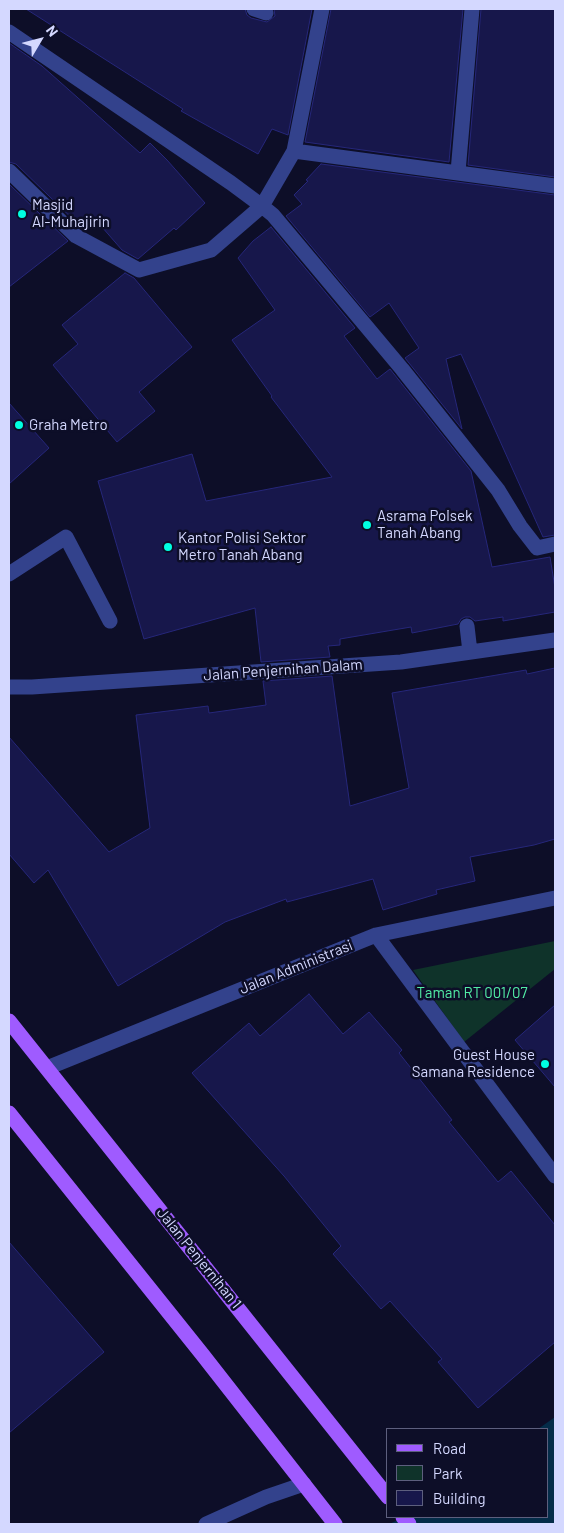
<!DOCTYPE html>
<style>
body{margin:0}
#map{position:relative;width:564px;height:1533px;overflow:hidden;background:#0d0e28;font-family:Barlow,sans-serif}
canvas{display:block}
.frame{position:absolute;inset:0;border:10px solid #d4d8ff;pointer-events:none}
.legend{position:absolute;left:386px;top:1428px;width:162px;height:90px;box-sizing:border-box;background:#0d0e28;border:1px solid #5d5f7e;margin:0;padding:6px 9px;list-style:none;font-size:15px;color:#d4d8ff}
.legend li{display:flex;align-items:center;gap:10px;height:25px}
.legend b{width:25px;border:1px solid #5d5f7e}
.north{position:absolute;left:15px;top:15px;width:50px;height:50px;-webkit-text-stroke:4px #0d0e28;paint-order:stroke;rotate:53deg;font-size:14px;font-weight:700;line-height:20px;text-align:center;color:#d4d8ff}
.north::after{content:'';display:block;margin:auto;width:18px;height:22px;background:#d4d8ff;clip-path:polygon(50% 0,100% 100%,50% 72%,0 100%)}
</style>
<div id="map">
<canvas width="564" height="1533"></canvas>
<div class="frame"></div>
<ul class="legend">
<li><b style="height:6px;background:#9f5bff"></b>Road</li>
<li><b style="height:14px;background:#0f332a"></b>Park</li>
<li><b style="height:14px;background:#17174b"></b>Building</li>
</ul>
<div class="north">N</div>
</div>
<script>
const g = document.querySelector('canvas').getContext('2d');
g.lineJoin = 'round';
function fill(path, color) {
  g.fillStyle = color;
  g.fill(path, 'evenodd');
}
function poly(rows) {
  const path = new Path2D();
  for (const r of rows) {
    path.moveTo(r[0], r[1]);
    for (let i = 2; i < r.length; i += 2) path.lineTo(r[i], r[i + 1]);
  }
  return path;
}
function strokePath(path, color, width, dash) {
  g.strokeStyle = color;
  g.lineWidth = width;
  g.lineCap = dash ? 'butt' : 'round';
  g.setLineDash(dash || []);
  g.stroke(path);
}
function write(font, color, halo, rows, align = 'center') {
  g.font = font + ' Barlow,sans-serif';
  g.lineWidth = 5;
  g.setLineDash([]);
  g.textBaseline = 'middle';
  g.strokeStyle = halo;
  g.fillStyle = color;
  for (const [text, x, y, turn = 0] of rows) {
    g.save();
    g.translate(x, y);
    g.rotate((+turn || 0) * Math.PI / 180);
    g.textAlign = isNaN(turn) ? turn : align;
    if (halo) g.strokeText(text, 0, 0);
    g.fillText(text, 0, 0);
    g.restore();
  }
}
const green = poly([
 [555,941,555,969,464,1042,413,970]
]);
const water = poly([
 [555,1417,555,1524,389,1524,405,1517,548,1517,548,1429,538,1429]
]);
const building = poly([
 [26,9,245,9,247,15,251,18,267,22,275,16,274,9,312,9,288,135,272,129,258,154,181,111,183,109,26,9],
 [331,9,463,9,449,162,305,142,331,9],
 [481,9,555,9,555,177,468,165,481,9],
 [9,43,42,66,140,153,150,143,167,160,205,203,176,230,174,228,138,259,122,250,95,219,83,229,82,228,16,164,9,162,9,43],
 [321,164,555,195,555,535,543,537,461,354,446,359,462,429,405,358,419,348,389,303,370,317,286,216,302,204,294,195,308,181,306,180,321,164],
 [9,184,68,241,9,287,9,184],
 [271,227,355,328,344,336,377,379,390,369,471,471,492,567,550,557,555,588,555,612,503,621,503,617,475,621,470,617,465,617,461,619,458,624,412,633,411,627,340,639,340,645,328,646,330,657,261,662,255,608,144,639,98,481,192,454,206,501,332,477,271,397,272,396,232,340,275,310,238,258,253,241,271,227],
 [125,273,134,278,192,347,139,392,155,411,117,442,53,365,78,344,62,325,125,273],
 [9,403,49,448,9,484,9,403],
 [555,668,555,839,534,845,470,857,475,881,436,890,437,894,383,910,373,879,287,902,286,899,225,922,118,986,48,870,34,883,9,854,9,737,109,852,150,828,136,715,208,706,209,713,266,705,263,681,332,676,350,806,409,788,392,693,526,670,527,674,555,668],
 [309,994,343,1034,369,1012,402,1050,399,1053,452,1120,449,1122,498,1182,511,1171,555,1225,555,1342,478,1408,438,1362,442,1359,390,1301,381,1309,333,1254,341,1246,284,1176,192,1073,249,1023,260,1036,309,994],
 [555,1005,555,1087,515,1040,555,1005],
 [9,1242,104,1352,9,1433,9,1242]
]);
const minor = poly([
 [254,9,266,13],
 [322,9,294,151,262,206,273,215,402,369,498,490,520,526,537,548,555,544],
 [9,32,231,183,262,206,211,250,139,270,76,236,9,171],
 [294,151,555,186],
 [458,172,472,9],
 [9,574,66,537,110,621],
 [467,626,470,652],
 [9,687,32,687,401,662,555,640],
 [376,935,555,1176],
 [47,1068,376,935,555,898],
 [206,1524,266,1497,304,1484]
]);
const major = poly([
 [9,1021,388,1497],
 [9,1113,202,1354,335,1524],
 [403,1517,409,1524]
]);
const markers = [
 [22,214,5,"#00ffe2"],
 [19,425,5,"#00ffe2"],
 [367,525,5,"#00ffe2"],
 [168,547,5,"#00ffe2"],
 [545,1064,5,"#00ffe2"]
];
const poiNames = [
 ["Masjid",32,205],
 ["Al-Muhajirin",32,222],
 ["Graha Metro",29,425],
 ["Asrama Polsek",377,516],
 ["Tanah Abang",377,533],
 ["Kantor Polisi Sektor",178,538],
 ["Metro Tanah Abang",178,555],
 ["Guest House",535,1055,"right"],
 ["Samana Residence",535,1072,"right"]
];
const streetNames = [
 ["Jalan Penjernihan Dalam",283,670,-4],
 ["Jalan Administrasi",296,967,-22],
 ["Jalan Penjernihan 1",199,1258,51]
];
const parkNames = [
 ["Taman RT 001/07",472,993]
];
fill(green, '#0f332a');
fill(water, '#042c49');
fill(building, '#17174b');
strokePath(building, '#26277a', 1);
strokePath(minor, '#33428c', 15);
strokePath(major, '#9f5bff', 15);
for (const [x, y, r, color] of markers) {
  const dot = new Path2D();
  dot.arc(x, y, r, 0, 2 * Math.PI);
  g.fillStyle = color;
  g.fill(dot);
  strokePath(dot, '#0d0e28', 2);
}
write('15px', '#d4d8ff', '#0d0e28', poiNames, 'left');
write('15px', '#d4d8ff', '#0d0e28', streetNames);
write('15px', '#52eda5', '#0d0e28', parkNames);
</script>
